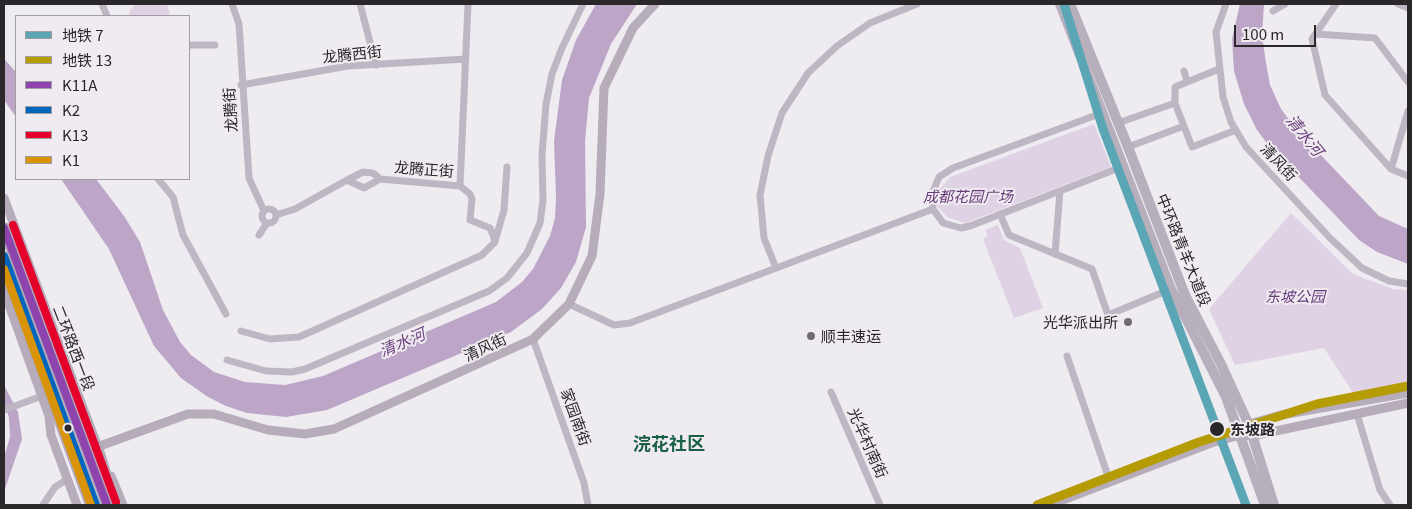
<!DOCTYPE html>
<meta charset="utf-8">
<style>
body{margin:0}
#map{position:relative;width:1412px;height:509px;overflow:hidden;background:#eeecf0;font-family:Georgia,"Noto Sans SC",serif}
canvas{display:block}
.frame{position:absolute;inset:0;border:5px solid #29272a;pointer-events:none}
.legend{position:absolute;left:15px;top:15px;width:175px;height:165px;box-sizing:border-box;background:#efebf1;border:1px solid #a09da1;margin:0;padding:6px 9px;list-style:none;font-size:15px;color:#29272a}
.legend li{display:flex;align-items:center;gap:10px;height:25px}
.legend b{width:25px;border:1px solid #a09da1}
.scale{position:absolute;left:1234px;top:25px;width:82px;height:22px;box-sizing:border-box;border:2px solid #29272a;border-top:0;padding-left:6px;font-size:15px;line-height:18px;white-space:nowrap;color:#29272a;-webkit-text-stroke:4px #efebf1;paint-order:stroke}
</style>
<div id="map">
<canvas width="1412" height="509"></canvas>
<div class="frame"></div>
<ul class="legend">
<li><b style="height:6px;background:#5aa6b5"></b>地铁 7</li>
<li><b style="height:6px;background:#b59c04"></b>地铁 13</li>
<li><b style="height:6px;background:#8e44ad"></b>K11A</li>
<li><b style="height:6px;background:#0065bd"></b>K2</li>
<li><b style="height:6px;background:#e4002b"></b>K13</li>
<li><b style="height:6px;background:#d89306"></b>K1</li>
</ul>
<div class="scale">100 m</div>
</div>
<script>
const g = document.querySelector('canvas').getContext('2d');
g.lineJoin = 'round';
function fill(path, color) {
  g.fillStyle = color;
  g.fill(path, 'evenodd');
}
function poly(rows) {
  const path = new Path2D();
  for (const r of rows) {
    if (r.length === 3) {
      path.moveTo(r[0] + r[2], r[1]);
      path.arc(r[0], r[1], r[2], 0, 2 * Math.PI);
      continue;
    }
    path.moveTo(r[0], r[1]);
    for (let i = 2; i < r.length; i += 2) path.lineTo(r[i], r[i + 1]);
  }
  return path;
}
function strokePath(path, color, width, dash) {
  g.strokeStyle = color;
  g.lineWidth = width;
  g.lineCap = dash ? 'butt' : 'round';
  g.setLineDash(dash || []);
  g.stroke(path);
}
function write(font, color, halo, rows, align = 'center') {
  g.font = font + ' Georgia,"Noto Sans SC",serif';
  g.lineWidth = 4;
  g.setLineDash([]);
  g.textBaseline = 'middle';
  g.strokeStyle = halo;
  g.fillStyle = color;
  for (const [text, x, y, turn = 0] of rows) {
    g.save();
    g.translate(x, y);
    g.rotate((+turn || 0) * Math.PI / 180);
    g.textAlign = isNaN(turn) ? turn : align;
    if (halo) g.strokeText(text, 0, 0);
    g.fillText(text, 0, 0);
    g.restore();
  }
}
const green = poly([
 [136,4,167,4,170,15,129,16,130,10],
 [1094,124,1111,167,965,223,947,217,936,205,937,192,950,177],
 [1291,213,1353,274,1393,289,1408,290,1408,386,1357,399,1324,348,1235,365,1209,309],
 [998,225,1004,240,1020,248,1043,308,1014,318,983,239,988,236,985,230]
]);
const water = poly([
 [596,4,637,4,611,44,589,98,585,141,586,227,576,262,561,288,542,309,511,332,327,410,286,417,247,413,226,406,208,397,181,378,154,346,109,249,61,179,96,179,124,216,140,242,163,310,180,342,191,355,214,372,245,382,285,385,323,376,496,302,522,282,533,269,550,236,555,218,556,197,554,141,562,80,576,40],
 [1240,4,1264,4,1262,35,1266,63,1270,85,1281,109,1296,129,1379,216,1408,229,1408,264,1377,252,1359,240,1269,146,1257,130,1244,104,1234,71,1232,39],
 [4,59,16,72,16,117,4,100],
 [4,385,18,412,22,439,4,492,4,457,10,437,9,418,4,401]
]);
const street = poly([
 [102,4,107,16],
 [232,4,239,24,249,178,264,211],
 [360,4,376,65],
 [1226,4,1216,32,1223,97,1231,122,1246,147,1330,238,1362,268,1389,281,1408,284],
 [1336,4,1312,39,1325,95,1391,169,1408,176],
 [1398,4,1408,8],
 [1273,11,1285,4],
 [1316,34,1375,38,1408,82],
 [189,45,215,45],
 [1219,69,1175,87,1175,103,1192,147,1236,130],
 [1184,71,1187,81],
 [241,85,348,66,466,59],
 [1102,113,953,168,939,177,932,194,933,209,943,223,961,228,970,226,1124,166],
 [1118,123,1175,103],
 [1128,147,1184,126],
 [1391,169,1408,111],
 [158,179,173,197,183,235,226,314],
 [347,180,363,172,373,173,380,179],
 [269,216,7],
 [1000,214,1009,235,1092,269,1108,315,1171,289],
 [276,215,295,209,347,180,364,188,380,179,460,186,468,4],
 [259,235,267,223],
 [495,241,504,210,507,167],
 [1055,254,1060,191],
 [776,268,764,238,760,195,768,156,782,113,808,73,837,46,870,23,917,4],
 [569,304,614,325,630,323,933,209],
 [241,331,270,339,299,337,482,255,495,242,493,235,490,228,470,220,472,199,470,194,460,186],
 [533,339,584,483,588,505],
 [1067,356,1110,482],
 [227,360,266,371,292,372,305,369,489,291,507,278,527,253,540,223,543,200,542,155,546,104,552,74,562,48,583,4],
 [831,392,880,505],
 [4,410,42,396],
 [1357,414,1380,490,1390,505],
 [43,505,55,487,68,479]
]);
const secondary = poly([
 [4,198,99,450],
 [4,291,49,416,51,435,77,505],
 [1245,429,1253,423,1281,415,1408,393],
 [97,447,188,414,214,414,268,430,305,434,334,429,533,339,569,304,592,256,600,194,604,88,633,28,655,4],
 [111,476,123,505],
 [1050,505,1211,443,1240,435,1252,436,1408,403]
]);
const primary = poly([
 [1060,4,1171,289,1226,397,1265,505],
 [1070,4,1128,147,1185,295,1221,364,1249,425,1274,505]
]);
const highway = poly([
 [4,228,107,505],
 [4,269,91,505],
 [97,447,109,486]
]);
const bus1 = poly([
 [4,228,107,505]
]);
const bus2 = poly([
 [4,256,96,505]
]);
const bus3 = poly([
 [13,225,116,502]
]);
const bus4 = poly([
 [4,269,91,505]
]);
const metro1 = poly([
 [1064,4,1103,129,1246,505]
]);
const metro2 = poly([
 [1037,505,1199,442,1317,404,1408,386]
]);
const markers = [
 [1128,322,5,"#6e6c6f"],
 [811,336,5,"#6e6c6f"],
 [68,428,4.5,"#29272a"],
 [1217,429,8,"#29272a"]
];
const streetNames = [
 ["龙腾西街",352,54,-6],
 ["龙腾街",230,110,-94],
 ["清风街",1279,162,47],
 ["龙腾正街",424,169,4],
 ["中环路青羊大道段",1184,250,68],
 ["清风街",485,347,-25],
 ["二环路西一段",74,348,69],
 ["家园南街",576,417,70],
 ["光华村南街",868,443,66]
];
const parkNames = [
 ["成都花园广场",968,196],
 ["东坡公园",1295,296]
];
const poiNames = [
 ["光华派出所",1118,322],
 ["顺丰速运",821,336,"left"]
];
const stopNames = [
 ["东坡路",1230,429]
];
const waterNames = [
 ["清水河",1305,135,51],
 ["清水河",402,342,-23]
];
const quarterNames = [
 ["浣花社区",669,443]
];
fill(green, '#ded2e4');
fill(water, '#bca5c7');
strokePath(street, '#bfb6c3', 7);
strokePath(secondary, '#b6acba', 9);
strokePath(primary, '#b8afbd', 10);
strokePath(highway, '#b3a9b8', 12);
strokePath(bus1, '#8e44ad', 8);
strokePath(bus2, '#0065bd', 8);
strokePath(bus3, '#e4002b', 8);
strokePath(bus4, '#d89306', 8);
strokePath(metro1, '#5aa6b5', 9);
strokePath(metro2, '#b59c04', 9);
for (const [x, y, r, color] of markers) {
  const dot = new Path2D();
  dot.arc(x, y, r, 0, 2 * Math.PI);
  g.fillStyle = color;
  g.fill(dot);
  strokePath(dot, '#efebf1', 2);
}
write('15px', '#29272a', '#efebf1', streetNames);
write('italic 15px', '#683e7a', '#efebf1', parkNames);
write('15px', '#29272a', '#efebf1', poiNames, 'right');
write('bold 15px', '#29272a', '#efebf1', stopNames, 'left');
write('italic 16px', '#6d437f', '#efebf1', waterNames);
write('bold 18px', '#1a6047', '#efebf1', quarterNames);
</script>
